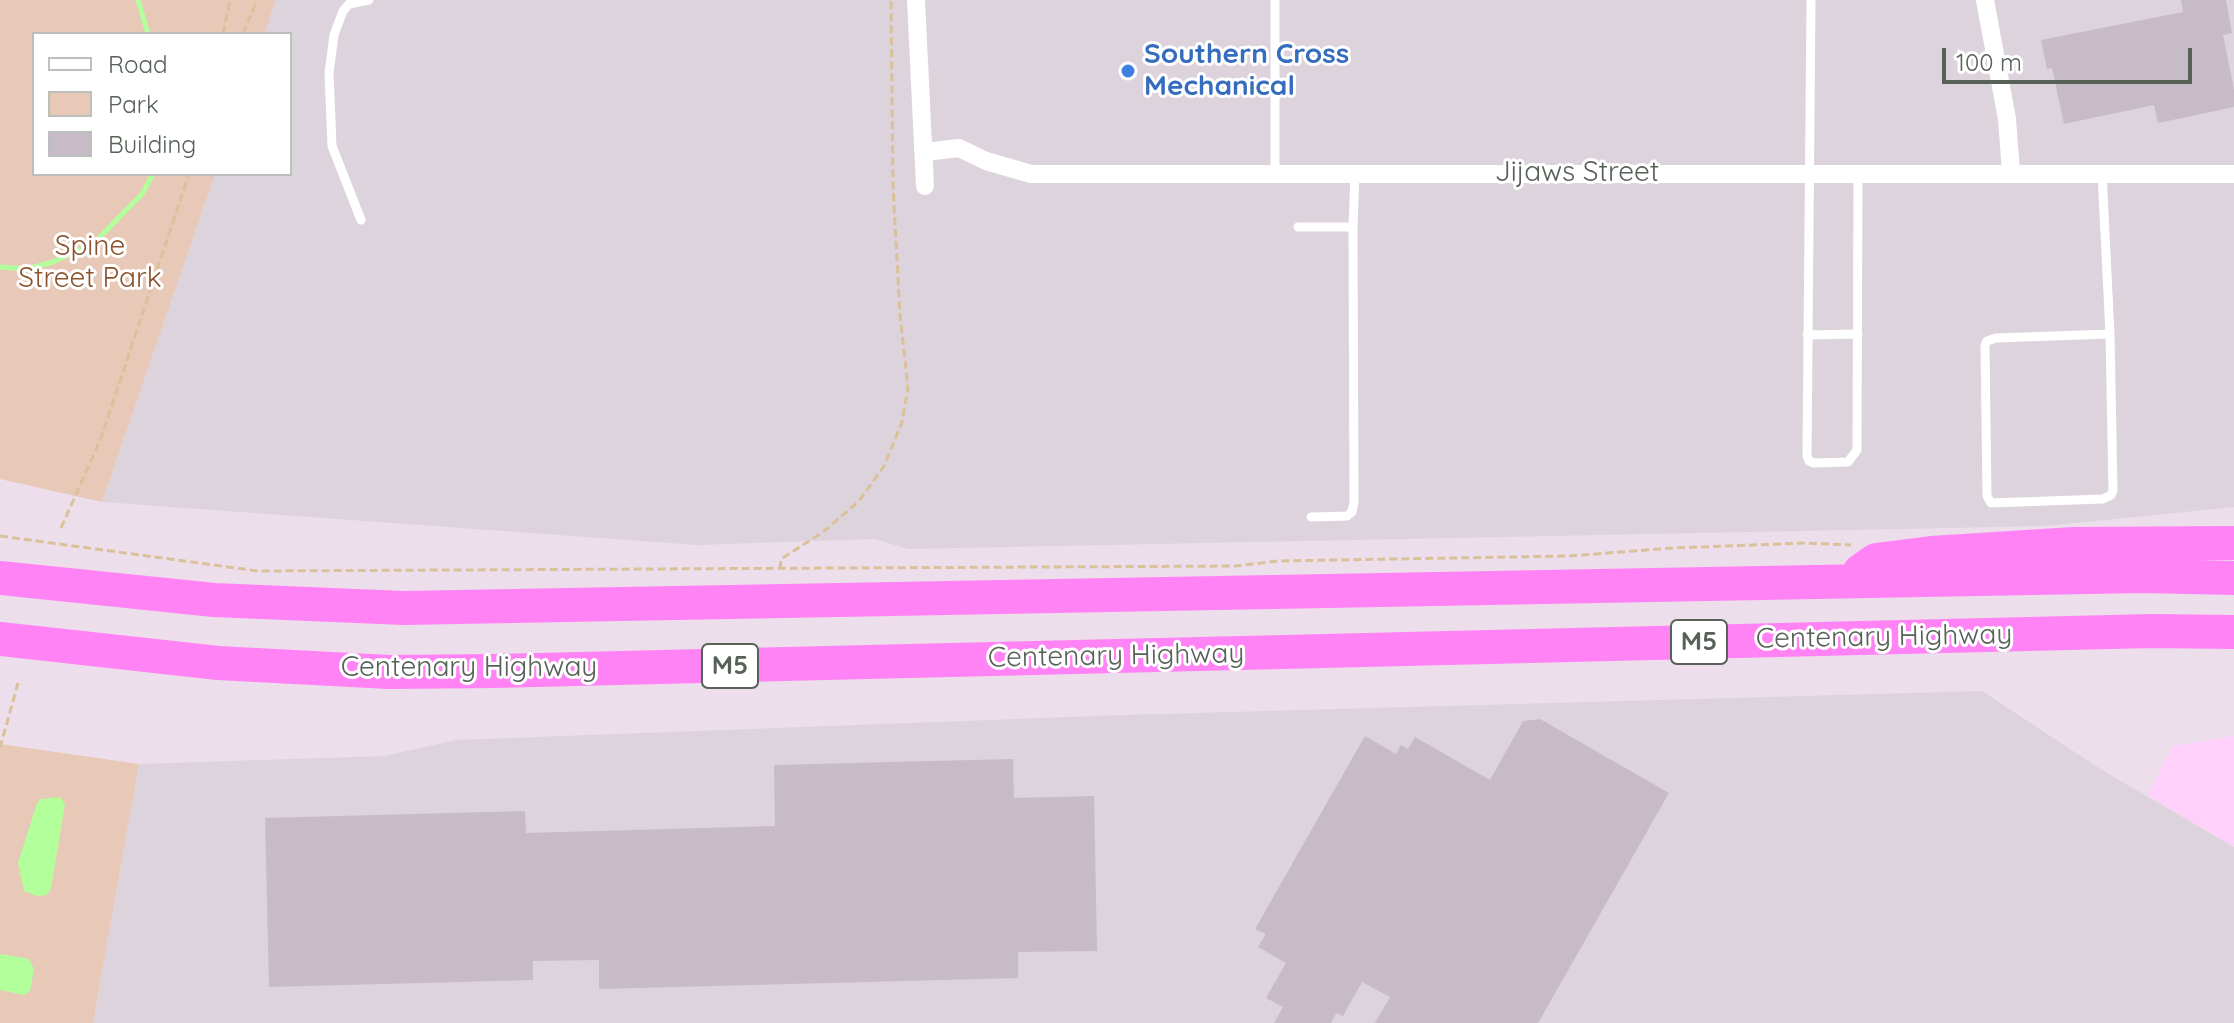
<!DOCTYPE html>
<style>
body{margin:0}
#map{position:relative;width:2234px;height:1023px;overflow:hidden;background:#eddeeb;font-family:Quicksand,sans-serif}
canvas{display:block}
.legend{position:absolute;left:32px;top:32px;width:260px;height:144px;box-sizing:border-box;background:#fff;border:2px solid #bcc0bc;margin:0;padding:10px 14px;list-style:none;font-size:24px;color:#586158}
.legend li{display:flex;align-items:center;gap:16px;height:40px}
.legend b{width:40px;border:2px solid #bcc0bc}
.scale{position:absolute;left:1942px;top:48px;width:250px;height:36px;box-sizing:border-box;border:4px solid #586158;border-top:0;padding-left:10px;font-size:24px;line-height:28px;white-space:nowrap;color:#586158;-webkit-text-stroke:6px #fff;paint-order:stroke}
</style>
<div id="map">
<canvas width="2234" height="1023"></canvas>
<ul class="legend">
<li><b style="height:10px;background:#fff"></b>Road</li>
<li><b style="height:22px;background:#e8c8b7"></b>Park</li>
<li><b style="height:22px;background:#c7bbc7"></b>Building</li>
</ul>
<div class="scale">100 m</div>
</div>
<script>
const g = document.querySelector('canvas').getContext('2d');
g.lineJoin = 'round';
function fill(path, color) {
  g.fillStyle = color;
  g.fill(path, 'evenodd');
}
function poly(rows) {
  const path = new Path2D();
  for (const r of rows) {
    path.moveTo(r[0], r[1]);
    for (let i = 2; i < r.length; i += 2) path.lineTo(r[i], r[i + 1]);
  }
  return path;
}
function strokePath(path, color, width, dash) {
  g.strokeStyle = color;
  g.lineWidth = width;
  g.lineCap = dash ? 'butt' : 'round';
  g.setLineDash(dash || []);
  g.stroke(path);
}
function write(font, color, halo, rows, align = 'center') {
  g.font = font + ' Quicksand,sans-serif';
  g.lineWidth = 6;
  g.setLineDash([]);
  g.textBaseline = 'middle';
  g.strokeStyle = halo;
  g.fillStyle = color;
  for (const [text, x, y, turn = 0] of rows) {
    g.save();
    g.translate(x, y);
    g.rotate((+turn || 0) * Math.PI / 180);
    g.textAlign = isNaN(turn) ? turn : align;
    if (halo) g.strokeText(text, 0, 0);
    g.fillText(text, 0, 0);
    g.restore();
  }
}
const commercial = poly([
 [2234,736,2234,847,2147,795,2173,746]
]);
const industrial = poly([
 [276,0,2234,0,2234,507,2046,526,908,549,875,539,697,545,102,502,215,174,290,174,290,34,264,34],
 [1982,691,2102,770,2234,847,2234,1023,93,1023,139,764,384,756,457,740,1123,715]
]);
const green = poly([
 [0,0,276,0,264,34,34,34,34,174,215,174,102,502,0,479],
 [0,744,139,764,93,1023,0,1023]
]);
const water = poly([
 [60,797,65,804,51,888,47,895,37,896,24,891,18,863,37,803,41,799],
 [0,954,29,959,34,969,30,991,24,995,0,990]
]);
const stream = poly([
 [138,0,148,34],
 [0,267,27,269,53,262,94,243,142,194,153,174]
]);
const building = poly([
 [2181,0,2226,0,2232,33,2223,35,2234,90,2234,107,2158,123,2154,105,2064,124,2052,68,2047,69,2041,40,2183,12],
 [1540,719,1669,793,1538,1023,1375,1023,1390,997,1362,982,1343,1016,1336,1013,1331,1023,1274,1023,1283,1007,1266,998,1286,963,1258,947,1266,934,1255,929,1365,736,1396,754,1401,745,1408,749,1415,737,1490,780,1523,721],
 [1013,759,1014,798,1094,796,1097,951,1018,952,1018,978,599,989,599,960,533,961,533,980,269,987,265,818,525,811,526,833,775,826,774,765]
]);
const path = poly([
 [223,34,230,0],
 [243,34,257,0],
 [61,528,101,438,189,174],
 [0,536,258,571,1235,566,1278,561,1569,556,1673,548,1806,543,1851,545],
 [780,569,781,559,823,532,859,501,884,466,902,422,908,388,900,315,893,187,891,0],
 [0,748,18,683]
]);
const service = poly([
 [1275,0,1275,174],
 [1811,0,1807,456,1809,461,1814,463,1848,462,1857,450,1858,174],
 [2102,173,2110,334,2113,490,2111,495,2103,499,1991,503,1987,496,1985,346,1987,341,1996,338,2110,334],
 [361,220,332,146,329,73,334,35,343,11,349,4,369,0],
 [1298,227,1353,227,1355,173],
 [1807,335,1858,334],
 [1311,517,1347,516,1352,512,1354,502,1353,227]
]);
const minor = poly([
 [916,0,925,186],
 [1985,0,2007,119,2011,172],
 [925,152,959,148,986,161,1031,174,2234,174]
]);
const motorway = poly([
 [1860,571,1876,560,1931,553,2074,544,2234,543],
 [0,578,214,600,404,608,2142,576,2234,578],
 [0,639,218,663,389,672,495,671,2152,631,2234,632]
]);
const markers = [
 [1128,71,8,"#3f7fe0"]
];
const shields = [
 [1699,642,56],
 [730,666,56]
];
const shieldNames = [
 ["M5",1699,642],
 ["M5",730,666]
];
const shopNames = [
 ["Southern Cross",1144,55],
 ["Mechanical",1144,87]
];
const streetNames = [
 ["Jijaws Street",1577,173],
 ["Centenary Highway",1884,637,-1],
 ["Centenary Highway",1116,656,-1],
 ["Centenary Highway",469,668]
];
const parkNames = [
 ["Spine",90,247],
 ["Street Park",90,279]
];
fill(commercial, '#ffd1fa');
fill(industrial, '#ddd3dc');
fill(green, '#e8c8b7');
fill(water, '#b2ff9c');
strokePath(stream, '#b2ff9c', 5);
fill(building, '#c7bbc7');
strokePath(path, '#dbc199', 3, [8, 4]);
strokePath(service, '#fff', 9);
strokePath(minor, '#fff', 18);
strokePath(motorway, '#ff83f4', 34);
for (const [x, y, r, color] of markers) {
  const dot = new Path2D();
  dot.arc(x, y, r, 0, 2 * Math.PI);
  g.fillStyle = color;
  g.fill(dot);
  strokePath(dot, '#fff', 3);
}
for (const [x, y, w] of shields) {
  const box = new Path2D();
  box.roundRect(x - w / 2, y - 22, w, 44, 6);
  g.fillStyle = '#fff';
  g.fill(box);
  strokePath(box, '#586158', 2);
}
write('bold 26px', '#586158', null, shieldNames);
write('bold 28px', '#366cbe', '#fff', shopNames, 'left');
write('28px', '#586158', '#fff', streetNames);
write('28px', '#8b522d', '#fff', parkNames);
</script>
